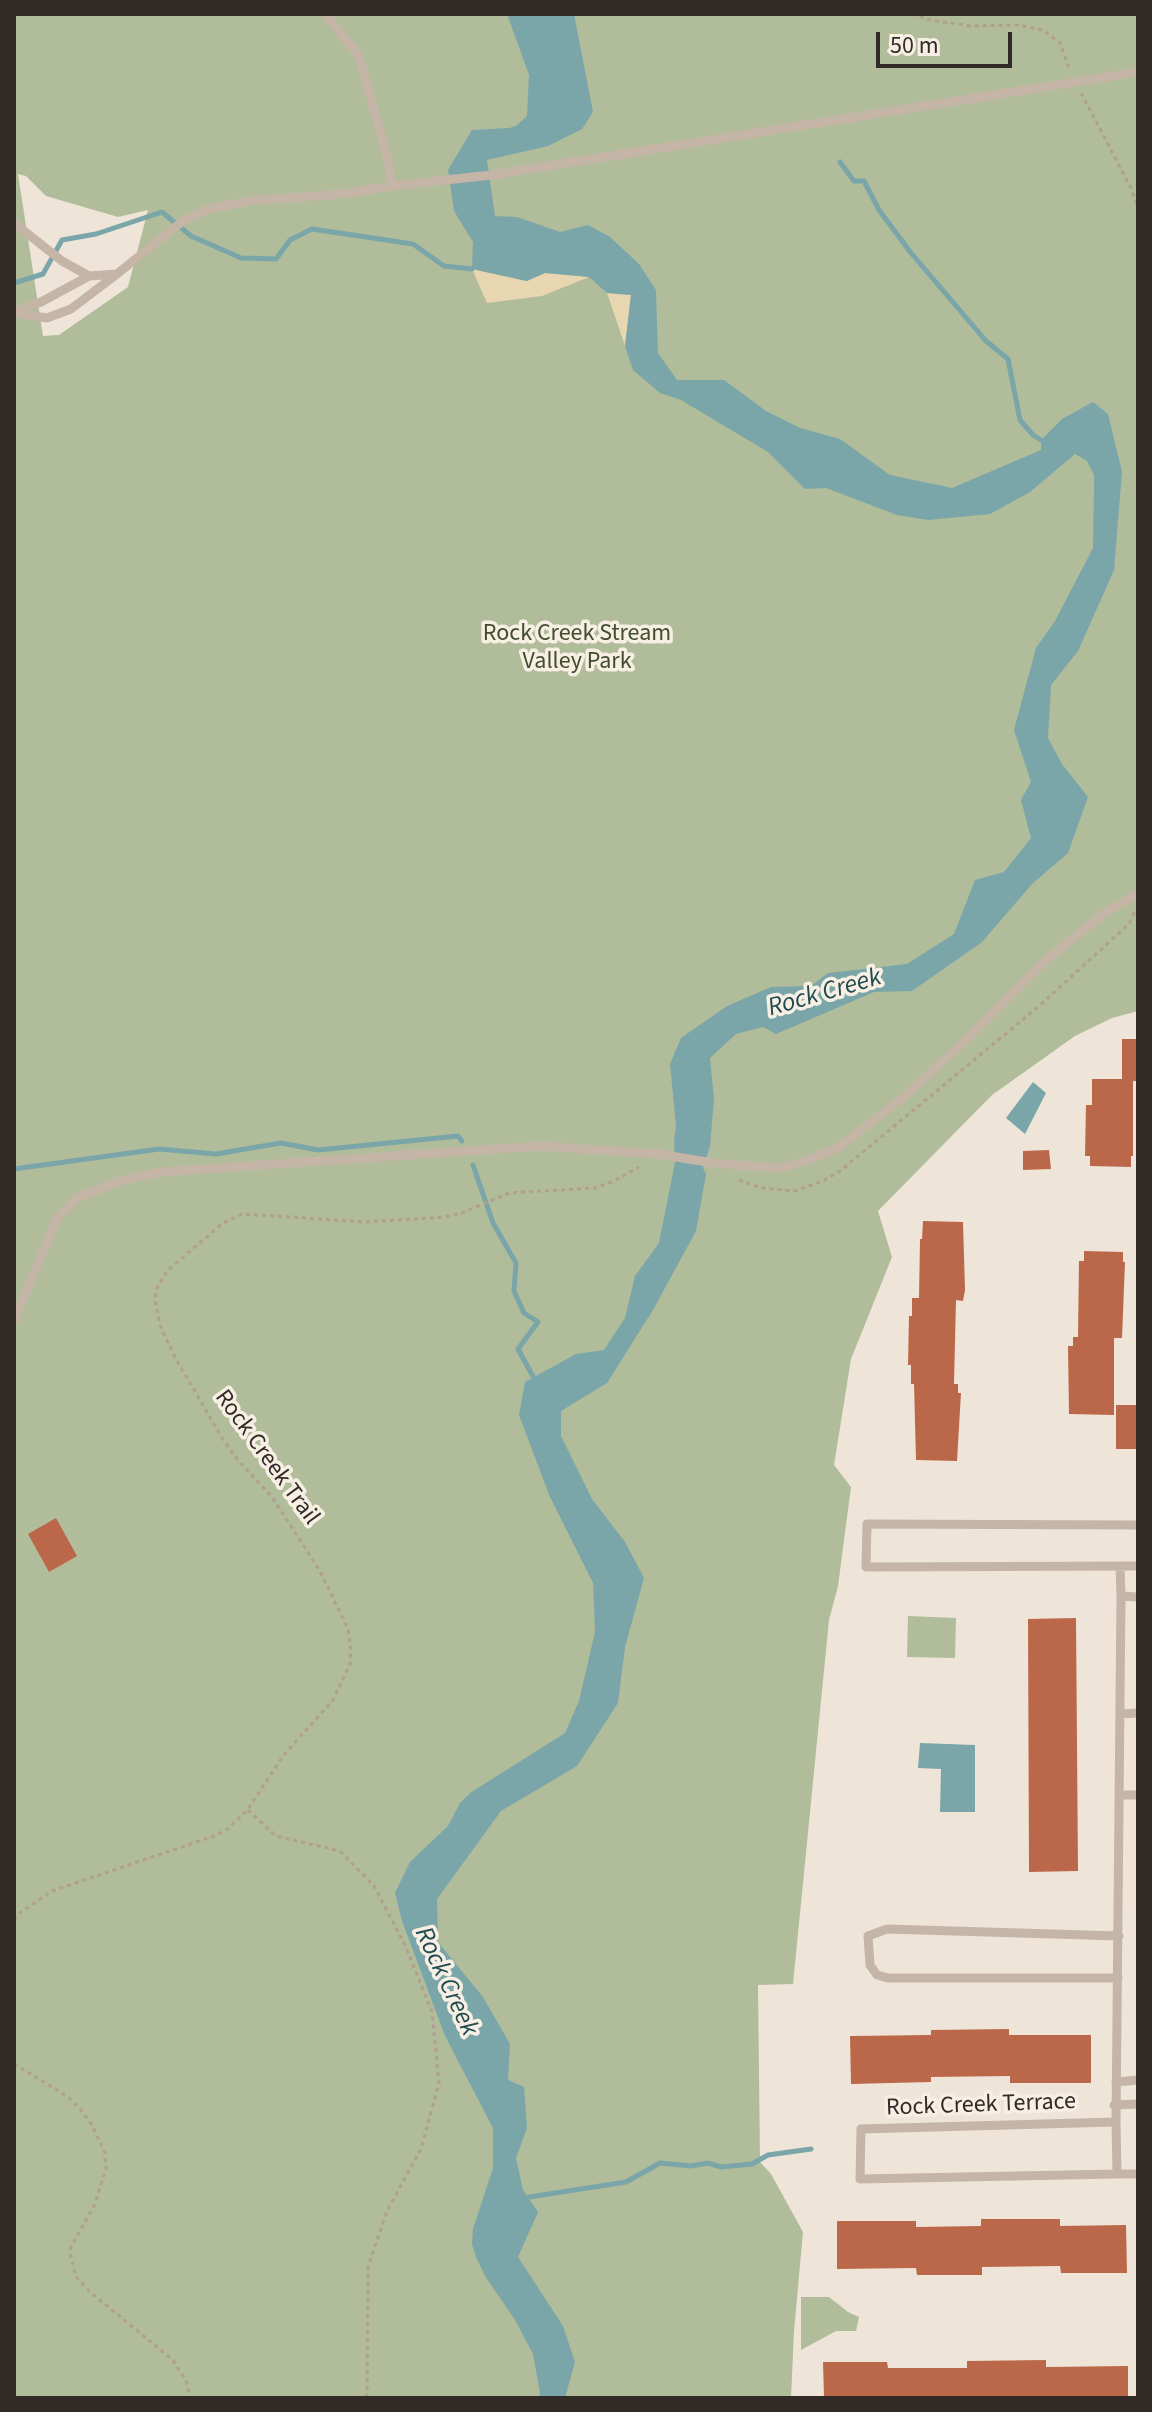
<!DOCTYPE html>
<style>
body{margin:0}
#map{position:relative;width:1152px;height:2412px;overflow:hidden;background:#eee5d8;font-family:"Source Sans 3",sans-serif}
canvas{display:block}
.frame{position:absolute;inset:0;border:16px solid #322a26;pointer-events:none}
.scale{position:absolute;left:876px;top:32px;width:136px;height:36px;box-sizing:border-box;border:4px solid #322a26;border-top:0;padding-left:10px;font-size:24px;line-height:28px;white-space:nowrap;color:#322a26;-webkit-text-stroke:6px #f7efe4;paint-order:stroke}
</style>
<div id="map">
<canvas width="1152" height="2412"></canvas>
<div class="frame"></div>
<div class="scale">50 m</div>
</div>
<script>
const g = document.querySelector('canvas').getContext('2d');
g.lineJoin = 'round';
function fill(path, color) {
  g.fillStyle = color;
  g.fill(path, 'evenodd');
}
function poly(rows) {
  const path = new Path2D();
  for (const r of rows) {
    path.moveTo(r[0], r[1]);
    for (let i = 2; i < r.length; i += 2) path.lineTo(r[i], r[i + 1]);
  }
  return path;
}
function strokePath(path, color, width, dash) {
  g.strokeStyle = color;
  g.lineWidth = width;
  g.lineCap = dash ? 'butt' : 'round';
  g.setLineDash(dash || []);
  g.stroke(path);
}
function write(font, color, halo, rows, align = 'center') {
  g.font = font + ' "Source Sans 3",sans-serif';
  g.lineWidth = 7;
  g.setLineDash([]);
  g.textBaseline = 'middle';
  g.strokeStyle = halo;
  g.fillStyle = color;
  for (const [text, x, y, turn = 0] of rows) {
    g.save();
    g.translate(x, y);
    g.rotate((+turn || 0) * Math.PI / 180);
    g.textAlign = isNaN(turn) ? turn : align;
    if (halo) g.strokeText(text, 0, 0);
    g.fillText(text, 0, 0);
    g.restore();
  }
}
const green = poly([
 [14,14,1138,14,1138,1011,1112,1018,1075,1036,992,1095,878,1211,892,1257,851,1359,834,1465,851,1487,838,1586,829,1620,793,1984,758,1985,760,2162,771,2174,803,2232,794,2331,791,2398,14,2398],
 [18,174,26,176,46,196,118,217,148,210,128,287,59,335,43,336],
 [908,1616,956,1618,955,1658,907,1657],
 [801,2297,829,2297,848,2312,859,2317,856,2331,836,2331,801,2350]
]);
const sand = poly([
 [472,269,526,281,545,273,589,277,542,296,487,303],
 [607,293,631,295,625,346]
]);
const water = poly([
 [507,14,574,14,593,112,582,129,548,146,487,160,495,216,517,217,560,232,588,225,610,237,639,264,656,290,658,353,677,380,724,380,766,411,800,428,840,439,890,475,952,488,1041,450,1041,440,1062,419,1093,402,1108,414,1122,472,1114,570,1078,651,1051,685,1048,738,1062,764,1088,797,1068,853,1032,884,982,942,912,991,874,992,776,1034,763,1027,736,1034,710,1058,714,1099,710,1146,703,1168,706,1174,696,1231,653,1310,607,1383,561,1411,561,1436,592,1499,625,1542,644,1578,625,1647,618,1703,577,1766,501,1811,437,1899,438,1942,483,1997,510,2044,508,2080,524,2087,527,2128,516,2158,523,2190,538,2212,518,2257,563,2326,575,2362,565,2398,538,2398,540,2393,533,2354,515,2320,485,2276,476,2257,472,2244,473,2229,493,2168,493,2128,445,2036,402,1921,395,1893,410,1862,448,1826,460,1803,470,1793,565,1733,579,1701,595,1632,593,1583,550,1497,519,1415,525,1382,576,1354,604,1350,625,1318,635,1276,659,1243,675,1162,674,1140,676,1126,670,1064,681,1038,727,1006,771,987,811,986,828,973,907,964,954,934,975,880,1004,872,1031,838,1021,800,1031,782,1014,730,1036,648,1055,621,1093,548,1094,490,1094,475,1087,461,1075,454,1030,492,990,514,928,520,897,515,826,488,805,489,768,452,681,400,660,393,633,370,625,346,631,295,607,293,589,277,545,273,527,281,472,269,473,242,454,211,448,170,472,130,509,128,516,126,527,116,529,75],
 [1033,1082,1046,1093,1025,1134,1006,1118],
 [920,1743,975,1745,975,1812,940,1812,941,1769,918,1768]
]);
const stream = poly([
 [840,162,854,181,864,181,879,210,911,253,986,341,1008,359,1020,420,1033,435,1041,440],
 [14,283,43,274,62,240,96,234,162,212,191,236,241,258,276,259,290,240,312,229,413,244,444,266,472,269],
 [473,1165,493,1223,516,1263,514,1291,524,1313,538,1322,518,1349,536,1382],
 [14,1169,159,1149,216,1154,281,1143,318,1150,458,1136,462,1141],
 [523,2198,626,2182,660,2163,691,2166,708,2163,721,2167,752,2164,768,2155,811,2149]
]);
const building = poly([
 [1122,1039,1138,1039,1138,1081,1133,1081,1133,1156,1131,1156,1131,1167,1090,1166,1090,1156,1085,1156,1086,1105,1092,1105,1092,1079,1122,1079],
 [1049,1150,1051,1169,1023,1170,1023,1151],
 [923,1221,963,1222,965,1290,963,1301,956,1300,954,1384,958,1384,958,1393,961,1393,957,1461,916,1460,914,1384,911,1384,911,1365,908,1365,909,1316,912,1316,912,1298,919,1298,920,1239,922,1239],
 [1084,1251,1123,1252,1123,1262,1125,1262,1122,1338,1114,1338,1114,1415,1069,1414,1068,1346,1073,1346,1073,1337,1078,1337,1079,1261,1084,1261],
 [1116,1405,1138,1405,1138,1449,1116,1449],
 [56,1518,77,1556,49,1572,28,1534],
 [1076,1618,1078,1871,1029,1872,1028,1619],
 [1009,2029,1009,2035,1091,2035,1091,2083,1010,2083,1010,2076,931,2077,931,2082,851,2084,850,2036,931,2035,931,2030],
 [981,2219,1060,2219,1060,2226,1126,2225,1127,2273,1061,2273,1060,2266,982,2267,982,2275,917,2275,916,2268,837,2269,837,2221,916,2221,916,2227,981,2226],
 [1046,2360,1046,2367,1128,2366,1128,2398,824,2398,823,2362,887,2362,888,2368,967,2368,967,2361]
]);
const path = poly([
 [912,14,930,20,971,26,1017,25,1043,30,1060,43,1069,68],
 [1081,93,1131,188,1138,208],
 [739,1180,761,1188,795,1191,823,1181,840,1171,1038,1007,1129,924,1135,911],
 [248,1810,276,1836,340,1851,374,1886,405,1945,432,2012,439,2083,421,2149,387,2211,368,2267,367,2398],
 [14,1920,21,1912,52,1891,214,1836,228,1829,248,1809,283,1756,333,1700,350,1664,351,1651,348,1629,320,1571,272,1497,237,1459,222,1438,176,1359,161,1328,155,1301,157,1288,168,1270,223,1223,242,1214,366,1222,444,1217,462,1213,509,1193,594,1188,612,1182,639,1167],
 [14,2064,67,2096,81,2110,92,2125,105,2153,106,2168,95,2204,71,2247,70,2254,76,2277,90,2292,173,2360,186,2381,190,2398]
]);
const lane = poly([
 [325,14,359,56,387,156,392,186,491,175,1138,72],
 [14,223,62,261,89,276],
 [14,312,41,302,89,276,117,274,184,220,208,209,256,200,343,194,392,186],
 [14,313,47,318,71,309,117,274],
 [14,1321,57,1218,77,1198,119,1181,161,1172,539,1146,658,1154,713,1163,780,1168,809,1160,839,1147,904,1097,966,1040,1045,961,1103,914,1138,893],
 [1138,1525,867,1524,866,1567,1138,1566],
 [1120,1566,1121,1596],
 [1120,1714,1138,1713],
 [1120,1795,1138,1795],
 [1118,1978,888,1978,877,1975,870,1965,868,1936,887,1929,1119,1936],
 [1116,2082,1138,2080],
 [1114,2105,1138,2104],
 [1116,2122,1121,1596,1138,1597],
 [1117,2174,1116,2122,861,2129,860,2179,1117,2174,1138,2174]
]);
const parkNames = [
 ["Rock Creek Stream",577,635],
 ["Valley Park",577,663]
];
const streetNames = [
 ["Rock Creek Trail",266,1458,54],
 ["Rock Creek Terrace",981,2106,-2]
];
const waterNames = [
 ["Rock Creek",825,994,-16],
 ["Rock Creek",445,1982,65]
];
fill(green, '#b0bc9a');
fill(sand, '#e8d6b1');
fill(water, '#7aa6a9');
strokePath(stream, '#7aa6a9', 5);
fill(building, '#bb684a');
strokePath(path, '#b19f90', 3, [4, 4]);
strokePath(lane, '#c5b5a6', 9);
write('24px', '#414e2c', '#f7efe4', parkNames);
write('24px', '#322a26', '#f7efe4', streetNames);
write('italic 26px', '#204b4f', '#f7efe4', waterNames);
</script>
